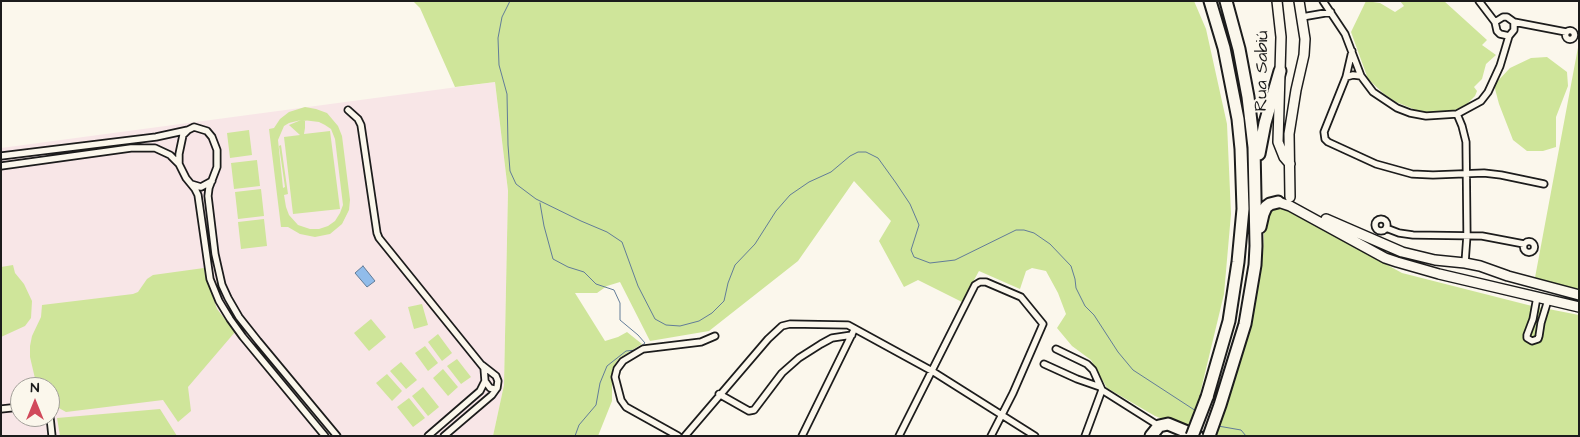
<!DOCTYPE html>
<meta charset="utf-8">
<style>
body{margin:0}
#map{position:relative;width:1580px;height:437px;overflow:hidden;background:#fbf7ec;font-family:"Architects Daughter",sans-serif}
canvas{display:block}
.frame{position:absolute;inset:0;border:2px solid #1c1c1c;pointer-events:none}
.north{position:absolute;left:10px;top:377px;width:50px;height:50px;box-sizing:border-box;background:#fbf7ec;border:1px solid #a29f99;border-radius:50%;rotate:0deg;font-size:14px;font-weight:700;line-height:20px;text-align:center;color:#1c1c1c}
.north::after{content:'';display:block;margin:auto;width:18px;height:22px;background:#d1495b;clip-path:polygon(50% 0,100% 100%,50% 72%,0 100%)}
</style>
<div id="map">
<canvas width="1580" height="437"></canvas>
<div class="frame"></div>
<div class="north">N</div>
</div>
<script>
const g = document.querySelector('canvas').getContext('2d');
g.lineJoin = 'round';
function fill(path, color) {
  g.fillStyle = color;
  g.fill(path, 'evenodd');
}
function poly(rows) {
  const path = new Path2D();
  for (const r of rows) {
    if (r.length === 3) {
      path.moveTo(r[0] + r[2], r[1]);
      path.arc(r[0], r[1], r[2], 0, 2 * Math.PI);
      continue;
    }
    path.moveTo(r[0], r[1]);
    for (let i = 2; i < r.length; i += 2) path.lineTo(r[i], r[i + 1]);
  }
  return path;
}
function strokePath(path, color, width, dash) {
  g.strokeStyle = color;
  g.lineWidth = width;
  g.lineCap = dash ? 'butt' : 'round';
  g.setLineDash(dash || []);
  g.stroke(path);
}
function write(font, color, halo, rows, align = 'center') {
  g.font = font + ' "Architects Daughter",sans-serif';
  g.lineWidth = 4;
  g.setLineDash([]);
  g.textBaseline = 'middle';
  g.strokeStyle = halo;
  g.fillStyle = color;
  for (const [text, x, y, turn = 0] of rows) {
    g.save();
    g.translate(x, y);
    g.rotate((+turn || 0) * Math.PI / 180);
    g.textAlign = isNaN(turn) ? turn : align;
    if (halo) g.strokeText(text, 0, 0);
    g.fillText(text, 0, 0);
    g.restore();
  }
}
const built = poly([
 [495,82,508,191,504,385,493,436,1,436,1,148],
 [20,387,50,387,50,417,20,417]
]);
const green = poly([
 [413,1,1194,1,1206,29,1227,124,1231,214,1224,294,1199,398,1187,429,1155,416,1107,388,1091,360,1072,346,1057,328,1066,314,1058,293,1046,271,1032,268,1026,271,1020,289,979,271,962,302,918,280,904,287,879,241,891,221,854,181,798,261,709,331,650,341,620,282,607,286,597,293,575,293,605,341,618,337,627,332,642,344,619,358,612,369,612,401,598,436,493,436,504,385,508,191,495,82,455,87,420,8],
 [1366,1,1380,3,1395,12,1404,6,1400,1,1444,1,1487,40,1482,45,1496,55,1486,64,1482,79,1474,87,1477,91,1475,96,1467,104,1453,111,1431,113,1416,110,1396,102,1384,94,1368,79,1351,32],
 [1579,42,1579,292,1534,283],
 [1547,57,1567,72,1568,86,1556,117,1556,147,1543,151,1527,151,1513,140,1499,104,1494,85,1510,68,1531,58],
 [305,107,316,109,327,113,338,126,342,136,350,200,349,210,342,224,330,234,315,237,300,234,288,227,281,227,269,129,274,128,280,119,289,112],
 [301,120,289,125,300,135,284,137,293,214,340,209,330,131,304,134,305,128,305,120,303,120,319,122,325,125,331,129,335,139,343,205,340,213,335,221,328,226,319,229,310,229,298,225,289,215,286,207,284,195,288,194,281,145,279,146,285,187,283,188,278,140,284,126,289,123],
 [249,130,252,155,230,158,227,133],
 [257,160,260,186,234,189,231,163],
 [261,189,264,216,238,219,235,192],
 [1280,206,1402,273,1528,305,1579,315,1579,436,1215,436,1228,402,1246,343,1263,254,1264,231,1268,212],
 [264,219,267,246,241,249,238,222],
 [13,265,15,273,24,284,32,301,31,318,25,326,1,337,1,267],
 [204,268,205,275,217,309,235,332,188,387,191,411,178,422,163,400,66,412,50,403,50,387,37,387,30,357,30,346,32,336,41,317,42,305,133,294,138,292,147,279,153,275],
 [422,304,428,325,414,329,408,307],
 [371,319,386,337,369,351,354,333],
 [438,334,452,353,442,361,428,342],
 [425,346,438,363,428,371,415,353],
 [457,359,471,377,461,384,447,366],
 [401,362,417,380,406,389,390,371],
 [443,369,458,387,448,396,433,378],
 [387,374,402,391,392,401,376,383],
 [423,387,439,407,428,416,412,396],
 [409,398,425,418,413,427,397,407],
 [160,409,177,436,60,436,57,418]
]);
const water = poly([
 [363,266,375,281,367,287,355,273,363,266]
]);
const stream = poly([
 [510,1,502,17,498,38,499,65,507,94,508,145,510,171,516,184,536,199,581,221,607,232,622,242,638,286,655,319,666,325,680,326,699,321,712,313,724,301,728,283,735,265,755,244,776,211,790,195,809,182,831,172,850,156,858,152,866,152,878,158,896,183,910,204,919,225,911,250,914,257,930,263,955,260,1016,230,1024,230,1034,233,1050,244,1071,266,1075,279,1076,288,1085,306,1094,315,1118,352,1133,370,1196,411],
 [540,203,544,226,553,259,568,267,584,272,596,284,614,290,620,303,620,320,638,335,645,343,636,350,626,351,607,366,600,383,596,405,579,425,575,436],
 [1218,426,1241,430,1246,436]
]);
const minor = poly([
 [1323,1,1345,34,1361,76,1373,92,1397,108,1410,113,1426,116,1457,114,1481,101,1488,92,1500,66,1509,36,1514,30,1514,22],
 [1479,1,1495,22,1497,31,1500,34,1509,36],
 [1302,17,1331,12],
 [1495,22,1503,17,1507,17,1514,22,1566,32],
 [1570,35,4.5],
 [1352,51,1346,77,1324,132,1325,139,1328,142,1376,164,1412,174,1433,175,1484,173,1501,175,1544,184],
 [1346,77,1353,75,1361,76],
 [348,110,358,119,361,125,377,233,379,238,484,368,485,381,480,391,428,436],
 [1457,114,1462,126,1466,142,1467,235,1465,263],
 [1,156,156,137,188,130],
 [179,164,179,154,183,135,188,130,194,127,207,131,212,137,217,150,217,167,209,188,208,196,215,254,222,285,228,298,239,317,258,341,337,436],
 [1,166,131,148,155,148,170,155,179,164,186,178,195,189,198,195,210,279,219,301,230,319,243,337,325,436],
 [191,184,201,187,212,181],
 [1381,225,6],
 [1386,228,1399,233,1413,235,1482,236,1524,244],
 [1529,247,5.5],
 [1537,297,1533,319,1527,335,1527,338,1532,341,1538,339,1539,336,1541,323,1548,300],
 [1056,349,1087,364,1093,370,1102,390,1159,426],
 [1044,364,1077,379,1100,387],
 [482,365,496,376,498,381,497,388,494,389,490,388,485,381],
 [719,394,749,411,754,410,782,373,799,358,821,344,832,338,852,335],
 [1,409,20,407],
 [50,417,52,436],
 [444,436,492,395,497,388],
 [678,436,626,407,621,400,615,377,617,369,623,361,643,349,701,342,715,336],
 [685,436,768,339,782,326,790,324,848,325,932,371,1035,436],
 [802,436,853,332],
 [899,436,975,285,980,282,986,282,1021,297,1043,324,1013,393,991,436],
 [1085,436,1102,390]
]);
const secondary = poly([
 [1277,1,1281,37,1278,142,1284,157,1290,164],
 [1290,197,1289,134,1296,90,1304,55,1305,39,1299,1],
 [1278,202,1290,206,1385,258,1397,262,1439,274,1579,307],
 [1326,219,1402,252,1435,260,1465,263,1480,266,1508,276,1579,295]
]);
const motorway = poly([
 [1259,154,1265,123,1280,71],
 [1260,227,1263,214,1266,207,1270,204,1278,202],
 [1207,397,1229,321,1238,262,1243,209,1241,149,1238,119,1224,48,1210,1],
 [1151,436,1159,426,1168,424,1197,436],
 [1209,436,1220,405,1245,324,1255,265,1256,246,1254,147,1248,97,1239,49,1226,1]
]);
const motorwayBridge = poly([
 [1192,436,1207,397]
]);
const streetNames = [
 ["Rua Sabiú",1263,71,-89]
];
fill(built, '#f8e6e7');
fill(green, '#cfe59a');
fill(water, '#91bcea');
strokePath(water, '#627c98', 1);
strokePath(stream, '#627c98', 1);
strokePath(minor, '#1c1c1c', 9);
strokePath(secondary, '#1c1c1c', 12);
strokePath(motorway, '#1c1c1c', 15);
strokePath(minor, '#fbf7ec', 5.5);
strokePath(secondary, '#fbf7ec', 9);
strokePath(motorway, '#fbf7ec', 11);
strokePath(motorwayBridge, '#1c1c1c', 15, []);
strokePath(motorwayBridge, '#fbf7ec', 11);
write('18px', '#1c1c1c', '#fbf7ec', streetNames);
</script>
